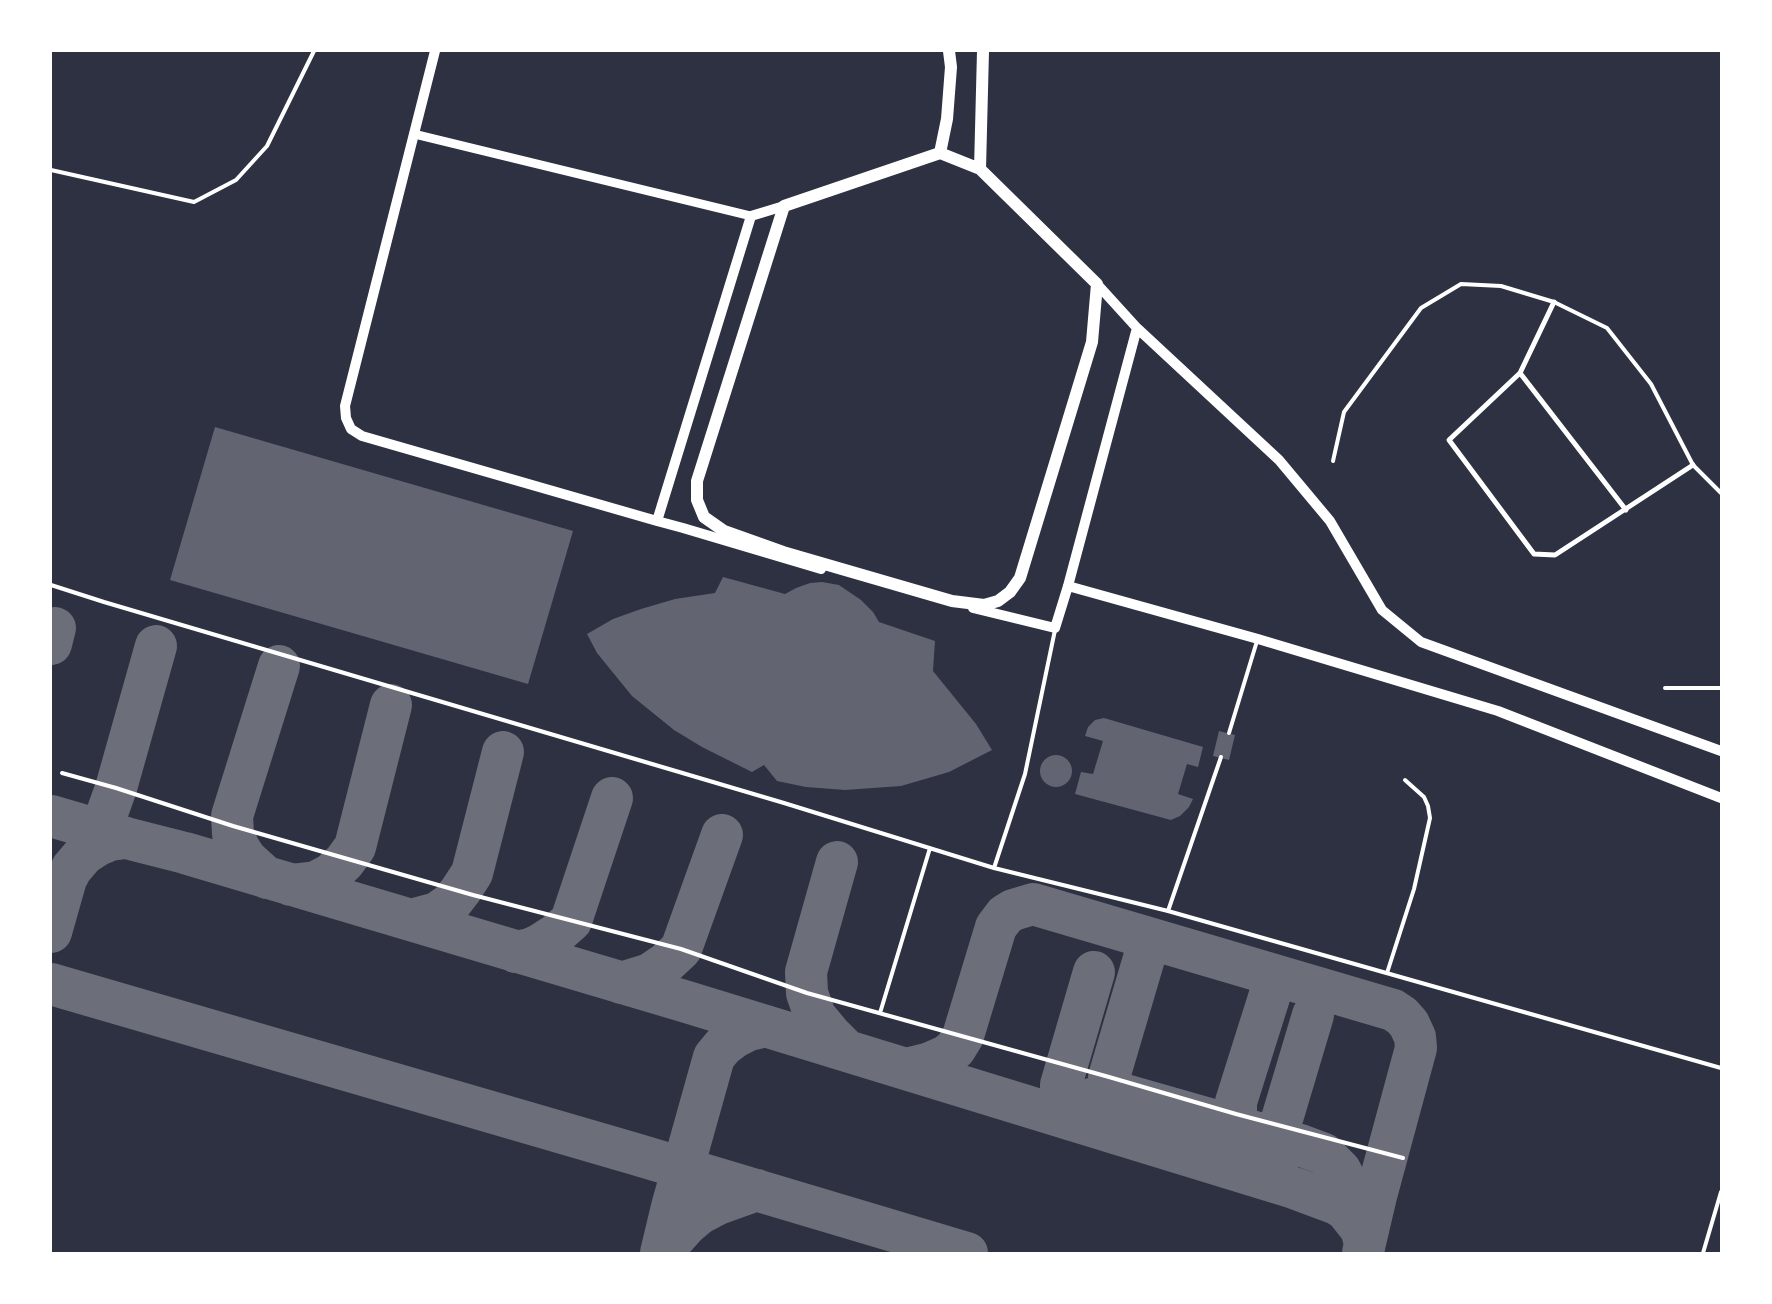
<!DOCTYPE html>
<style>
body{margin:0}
#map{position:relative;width:1772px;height:1304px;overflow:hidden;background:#2d3142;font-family:Commissioner,sans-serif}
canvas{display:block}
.frame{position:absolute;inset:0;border:52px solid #fff;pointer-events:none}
</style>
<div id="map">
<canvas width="1772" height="1304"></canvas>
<div class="frame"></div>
</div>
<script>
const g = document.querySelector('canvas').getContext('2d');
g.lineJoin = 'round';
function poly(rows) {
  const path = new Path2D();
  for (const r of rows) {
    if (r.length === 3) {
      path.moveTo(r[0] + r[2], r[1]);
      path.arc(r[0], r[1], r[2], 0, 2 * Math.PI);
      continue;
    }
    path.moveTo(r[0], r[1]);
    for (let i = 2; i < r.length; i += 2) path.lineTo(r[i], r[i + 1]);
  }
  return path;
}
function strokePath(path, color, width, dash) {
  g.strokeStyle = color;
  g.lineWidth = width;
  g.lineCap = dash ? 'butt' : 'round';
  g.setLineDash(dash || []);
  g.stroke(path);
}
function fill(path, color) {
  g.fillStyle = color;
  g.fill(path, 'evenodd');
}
const taxiway = poly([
 [51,644,55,628],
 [51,816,126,838],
 [84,854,101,830,116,788,156,646],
 [837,862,806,972,807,993,815,1016,830,1034,847,1051],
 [267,878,246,859,239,848,233,834,232,816,279,666],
 [291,885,316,882,331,874,344,862,355,847,391,705],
 [411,920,437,913,451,903,461,890,472,873,503,752],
 [51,932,66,879,72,868,84,854,98,845,110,840,126,838,185,853,687,1002,1294,1188,1337,1204,1346,1210,1361,1229,1365,1243,1363,1253],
 [516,952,530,949,541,944,555,935,571,921,612,798],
 [621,983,650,974,666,963,681,949,722,835],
 [51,984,635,1154,967,1253],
 [906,1069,930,1063,946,1056,955,1049,963,1036,996,927,1005,915,1013,910,1033,904,1393,1010,1402,1016,1409,1024,1415,1037,1416,1048,1376,1196,1365,1243],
 [1054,1114,1088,1100,1107,1094,1118,1093,1300,1145,1324,1154,1340,1170,1354,1197],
 [1127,1117,1113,1093,1109,1077,1145,955],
 [1071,1120,1065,1110,1061,1099,1061,1085,1094,972],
 [1249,1151,1236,1127,1236,1102,1272,988],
 [1277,1167,1274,1155,1276,1139,1313,1015],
 [661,1253,672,1207,714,1057,723,1046,735,1037,749,1030,766,1026],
 [661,1253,686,1225,699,1214,718,1204,757,1190]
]);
const building = poly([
 [215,427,573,531,528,684,170,580],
 [723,577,785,594,796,588,810,583,822,582,839,585,861,600,873,612,879,622,935,641,933,671,976,724,992,750,949,772,901,786,845,790,806,787,777,781,764,765,752,772,702,747,674,730,632,696,597,653,587,634,613,619,641,609,675,599,715,593],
 [1104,718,1203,747,1198,767,1187,764,1178,794,1193,799,1189,807,1180,816,1171,820,1075,794,1081,772,1093,774,1103,741,1085,736,1088,727,1095,720],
 [1219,731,1235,735,1229,760,1213,756],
 [1056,771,16]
]);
const service = poly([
 [51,170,194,202,236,180,267,146,314,51],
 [1333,461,1344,412,1421,308,1461,284,1501,286,1554,302,1607,328,1651,384,1693,465,1721,493],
 [51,585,104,602,784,803,994,868,1168,911,1721,1068],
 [1665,688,1721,688],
 [1229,733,1257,641],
 [62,773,116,788,233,826,473,895,681,949,807,993,1109,1077,1236,1114,1403,1158],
 [994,868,1025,774,1055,630],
 [1168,911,1221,757],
 [1387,973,1414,889,1430,818,1428,806,1424,797,1405,780],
 [880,1013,930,848],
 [1703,1253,1721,1192]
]);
const minor = poly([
 [1554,302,1520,373,1449,440,1534,554,1555,555,1693,465],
 [1520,373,1626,510]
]);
const tertiary = poly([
 [414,134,751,216]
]);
const secondary = poly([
 [435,51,345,406,346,418,351,429,362,436,657,521],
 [784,206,751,216,657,521,683,528,821,569],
 [1137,328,1279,460,1330,521,1382,610,1421,642,1721,751],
 [1068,586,1258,639,1498,711,1721,798],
 [973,608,1055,628,1068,586,1137,328,1097,284]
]);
const primary = poly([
 [940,153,947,119,951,67,949,51],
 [980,169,940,153,784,206,697,481,697,500,704,517,724,531,783,552,952,601,984,605,998,601,1010,592,1020,578,1092,342,1097,284,980,169,983,51]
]);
strokePath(taxiway, '#6c6f7a', 42);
fill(building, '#626471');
strokePath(service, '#fff', 4);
strokePath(minor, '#fff', 5);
strokePath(tertiary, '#fff', 9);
strokePath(secondary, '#fff', 10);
strokePath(primary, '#fff', 12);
</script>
